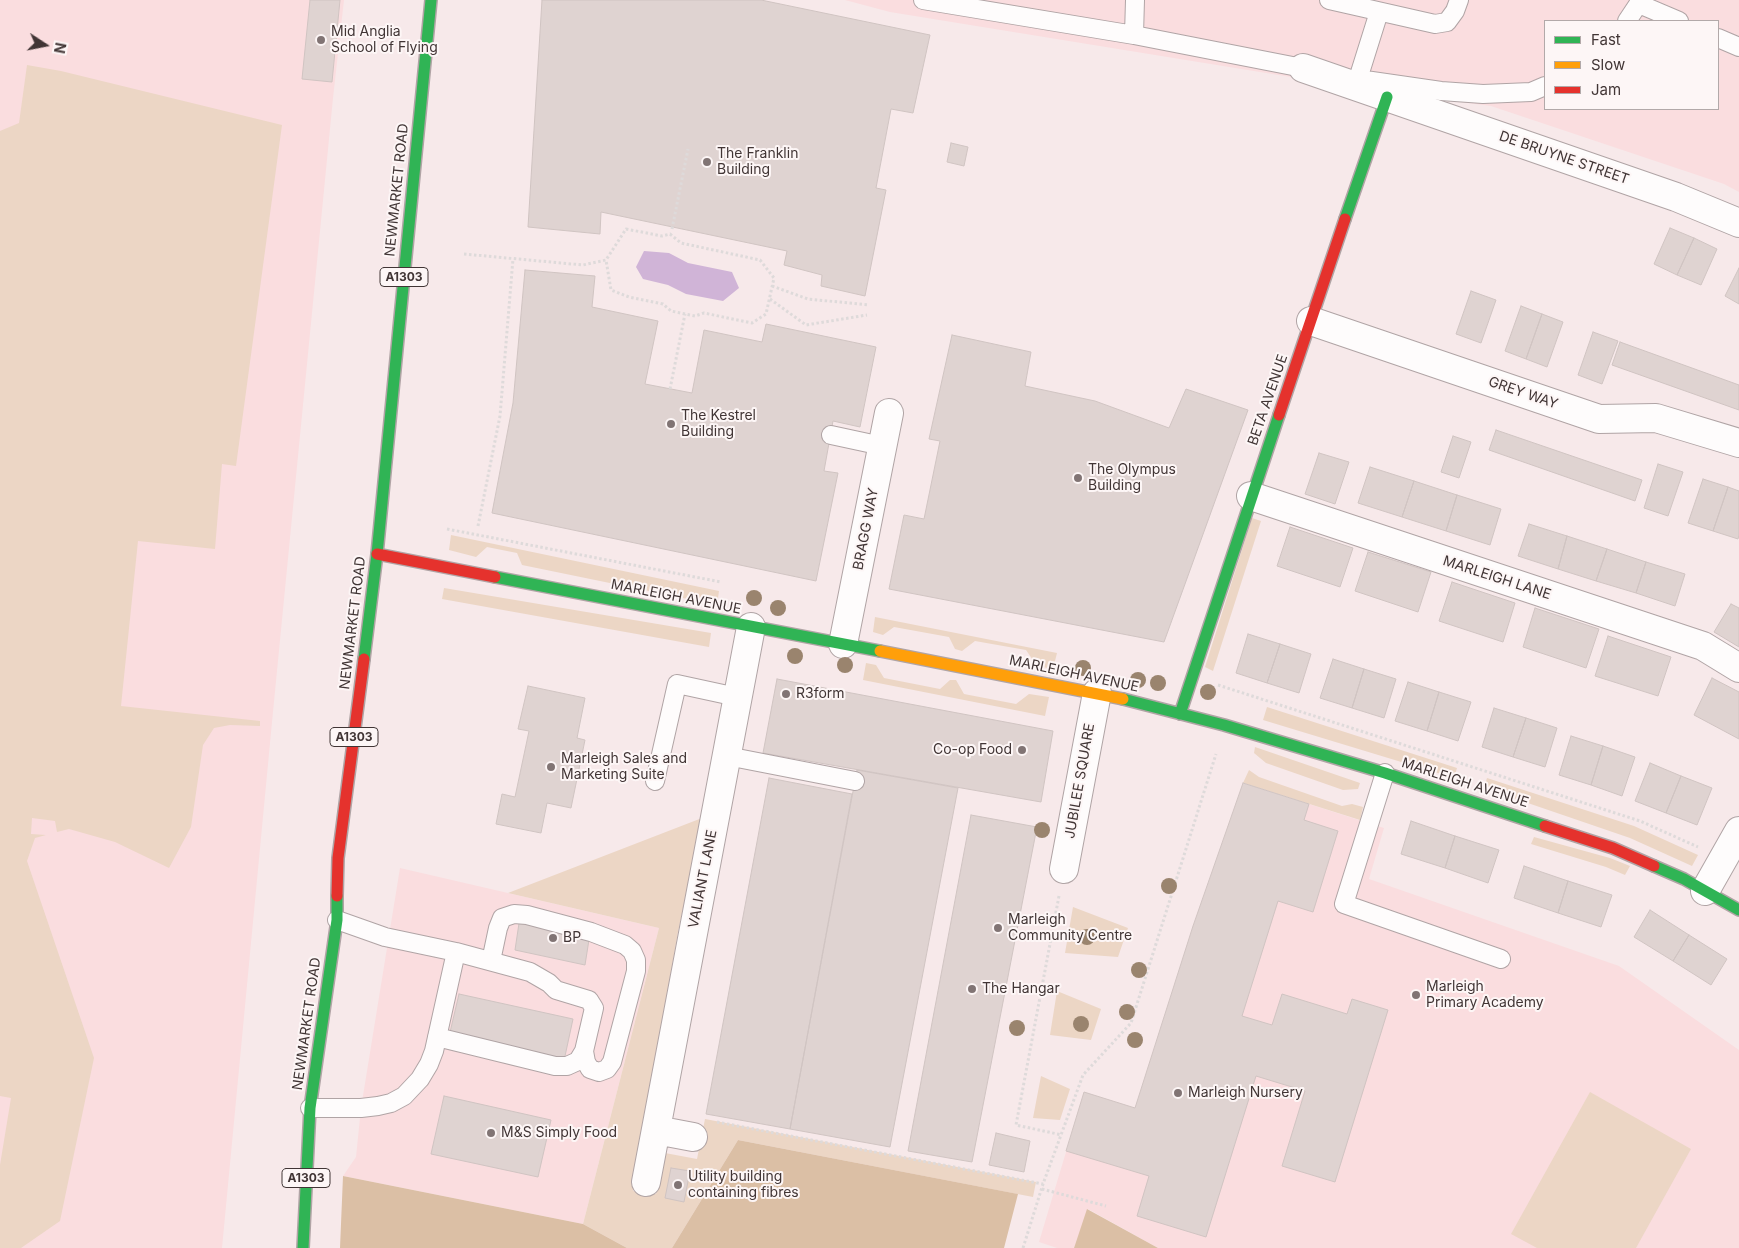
<!DOCTYPE html>
<style>
body{margin:0}
#map{position:relative;width:1739px;height:1248px;overflow:hidden;background:#f7e9ea;font-family:Inter,sans-serif}
canvas{display:block}
.legend{position:absolute;left:1544px;top:20px;width:175px;height:90px;box-sizing:border-box;background:#fdf6f6;border:1px solid #b2a9a9;margin:0;padding:6px 9px;list-style:none;font-size:15px;color:#413535}
.legend li{display:flex;align-items:center;gap:10px;height:25px}
.legend b{width:25px;border:1px solid #b2a9a9}
.north{position:absolute;left:20px;top:20px;width:50px;height:50px;-webkit-text-stroke:4px #fdf6f6;paint-order:stroke;rotate:101deg;font-size:14px;font-weight:700;line-height:20px;text-align:center;color:#413535}
.north::after{content:'';display:block;margin:auto;width:18px;height:22px;background:#413535;clip-path:polygon(50% 0,100% 100%,50% 72%,0 100%)}
</style>
<div id="map">
<canvas width="1739" height="1248"></canvas>
<ul class="legend">
<li><b style="height:6px;background:#30b455"></b>Fast</li>
<li><b style="height:6px;background:#ff9f0a"></b>Slow</li>
<li><b style="height:6px;background:#e5322d"></b>Jam</li>
</ul>
<div class="north">N</div>
</div>
<script>
const g = document.querySelector('canvas').getContext('2d');
g.lineJoin = 'round';
function fill(path, color) {
  g.fillStyle = color;
  g.fill(path, 'evenodd');
}
function poly(rows) {
  const path = new Path2D();
  for (const r of rows) {
    path.moveTo(r[0], r[1]);
    for (let i = 2; i < r.length; i += 2) path.lineTo(r[i], r[i + 1]);
  }
  return path;
}
function strokePath(path, color, width, dash) {
  g.strokeStyle = color;
  g.lineWidth = width;
  g.lineCap = dash ? 'butt' : 'round';
  g.setLineDash(dash || []);
  g.stroke(path);
}
function write(font, color, halo, rows, align = 'center') {
  g.font = font + ' Inter,sans-serif';
  g.lineWidth = 4;
  g.setLineDash([]);
  g.textBaseline = 'middle';
  g.strokeStyle = halo;
  g.fillStyle = color;
  for (const [text, x, y, turn = 0] of rows) {
    g.save();
    g.translate(x, y);
    g.rotate((+turn || 0) * Math.PI / 180);
    g.textAlign = isNaN(turn) ? turn : align;
    if (halo) g.strokeText(text, 0, 0);
    g.fillText(text, 0, 0);
    g.restore();
  }
}
const built = poly([
 [0,0,344,0,333,98,272,722,222,1248,0,1248],
 [845,0,1739,0,1739,192,1724,184,1491,106,1371,90,890,12],
 [1545,21,1718,21,1718,109,1545,109],
 [1243,783,1384,828,1369,879,1619,966,1739,1050,1739,1248,1158,1248,1088,1209,1074,1248,1057,1248,1039,1242,1084,1092,1135,1108,1193,926],
 [400,868,659,928,583,1224,343,1176,356,1157,361,1108]
]);
const green = poly([
 [27,65,61,71,282,125,236,466,222,464,215,549,138,541,121,706,260,721,260,726,230,725,214,728,203,745,191,827,169,868,115,842,69,829,57,832,55,821,32,818,31,834,46,835,35,838,27,861,94,1058,60,1221,21,1248,0,1248,0,1165,11,1098,0,1096,0,131,19,123],
 [1252,518,1261,521,1213,671,1205,667],
 [451,535,719,591,717,605,522,565,517,553,487,547,476,557,449,550],
 [444,588,711,633,709,647,442,599],
 [875,617,1057,653,1053,669,1037,666,1026,650,975,641,962,651,955,649,949,637,894,627,883,635,873,632],
 [866,663,876,665,884,678,940,689,950,680,956,680,964,694,1016,704,1029,694,1049,697,1045,716,863,680],
 [1267,707,1457,768,1454,778,1263,720],
 [1255,747,1360,783,1358,789,1343,790,1266,763,1254,753],
 [1249,770,1259,777,1342,806,1352,804,1363,807,1360,820,1243,783],
 [1487,778,1634,826,1698,855,1692,866,1630,838,1484,788],
 [702,818,678,932,633,1191,656,1194,665,1153,697,1159,705,1119,1036,1182,1033,1197,738,1140,672,1248,627,1248,583,1224,659,928,508,893],
 [1534,837,1610,858,1630,866,1625,875,1606,867,1531,844],
 [1073,907,1128,928,1118,957,1065,953],
 [1057,991,1101,1009,1091,1040,1050,1035],
 [1041,1076,1070,1089,1060,1120,1033,1118],
 [1590,1092,1691,1149,1636,1248,1537,1248,1511,1234]
]);
const forest = poly([
 [738,1140,1018,1194,1004,1248,672,1248],
 [343,1176,583,1224,627,1248,340,1248],
 [1087,1209,1158,1248,1074,1248]
]);
const water = poly([
 [644,251,669,253,688,263,732,272,739,288,723,301,686,294,668,285,643,279,636,267]
]);
const building = poly([
 [310,0,340,0,332,82,302,79,310,0],
 [542,0,761,0,930,35,913,113,891,109,876,188,886,190,865,296,821,286,822,275,784,265,787,251,601,212,600,234,528,227,542,0],
 [951,143,968,147,964,166,947,162,951,143],
 [1670,228,1694,238,1677,275,1654,264,1670,228],
 [1694,238,1717,249,1701,285,1677,275,1694,238],
 [1739,268,1739,304,1725,296,1739,268],
 [525,270,595,276,592,307,658,321,645,384,692,393,704,330,762,342,766,324,876,347,860,427,833,421,824,471,838,473,816,581,492,513,513,403,525,270],
 [1471,291,1496,300,1481,343,1456,334,1471,291],
 [1521,306,1542,314,1526,359,1505,351,1521,306],
 [1542,314,1563,322,1547,367,1526,359,1542,314],
 [1593,332,1618,341,1602,384,1578,375,1593,332],
 [952,335,1031,352,1025,386,1095,401,1169,428,1186,389,1248,410,1164,642,889,589,904,515,924,519,940,441,929,439,952,335],
 [1620,342,1739,385,1739,410,1612,365,1620,342],
 [1496,430,1642,480,1635,501,1489,450,1496,430],
 [1453,436,1471,442,1459,478,1441,472,1453,436],
 [1319,453,1349,462,1335,504,1305,494,1319,453],
 [1658,464,1683,472,1668,516,1644,508,1658,464],
 [1370,467,1414,481,1402,517,1358,503,1370,467],
 [1703,479,1728,487,1713,531,1688,523,1703,479],
 [1414,481,1457,495,1446,531,1402,517,1414,481],
 [1728,487,1739,491,1739,535,1738,539,1713,531,1728,487],
 [1457,495,1501,509,1490,545,1446,531,1457,495],
 [1529,524,1567,536,1558,569,1518,556,1529,524],
 [1290,527,1353,548,1340,587,1277,566,1290,527],
 [1567,536,1607,549,1596,581,1558,569,1567,536],
 [1607,549,1646,562,1636,593,1596,581,1607,549],
 [1368,552,1431,572,1418,612,1355,591,1368,552],
 [1646,562,1685,574,1675,606,1636,593,1646,562],
 [1452,582,1515,603,1503,642,1439,621,1452,582],
 [1731,604,1739,608,1739,647,1714,632,1731,604],
 [1535,608,1599,629,1586,668,1523,647,1535,608],
 [1248,634,1280,644,1267,683,1236,673,1248,634],
 [1608,636,1671,657,1658,696,1595,676,1608,636],
 [1280,644,1311,654,1299,693,1267,683,1280,644],
 [1333,659,1364,669,1352,708,1320,698,1333,659],
 [1364,669,1396,679,1384,718,1352,708,1364,669],
 [1712,678,1739,692,1739,739,1694,715,1712,678],
 [777,679,1053,731,1041,802,763,753,777,679],
 [1408,682,1439,692,1427,731,1395,721,1408,682],
 [528,686,585,698,577,738,585,740,571,808,547,803,541,833,496,824,502,794,515,797,529,731,518,729,528,686],
 [1439,692,1471,702,1458,741,1427,731,1439,692],
 [1494,708,1526,718,1513,757,1482,747,1494,708],
 [1526,718,1557,728,1545,767,1513,757,1526,718],
 [1571,736,1603,746,1591,785,1559,775,1571,736],
 [1603,746,1635,757,1622,796,1591,785,1603,746],
 [1650,763,1681,776,1666,813,1635,801,1650,763],
 [857,770,958,788,890,1147,790,1129,857,770],
 [1681,776,1712,788,1697,825,1666,813,1681,776],
 [769,778,852,794,790,1129,706,1114,769,778],
 [1243,783,1309,804,1304,820,1338,831,1313,912,1278,901,1242,1016,1272,1025,1282,994,1347,1014,1352,999,1388,1010,1335,1182,1282,1166,1305,1091,1256,1076,1206,1237,1137,1216,1149,1176,1066,1151,1084,1092,1135,1108,1193,926,1243,783],
 [971,815,1037,827,972,1162,908,1151,971,815],
 [1411,821,1455,836,1445,868,1401,854,1411,821],
 [1455,836,1499,850,1488,883,1445,868,1455,836],
 [1524,866,1568,881,1558,913,1514,898,1524,866],
 [1568,881,1612,895,1601,927,1558,913,1568,881],
 [521,910,591,927,585,965,515,950,521,910],
 [1650,910,1689,935,1673,961,1634,937,1650,910],
 [1689,935,1727,959,1711,985,1673,961,1689,935],
 [459,994,573,1019,562,1070,447,1045,459,994],
 [444,1096,551,1120,538,1177,431,1154,444,1096],
 [996,1133,1030,1141,1024,1172,989,1165,996,1133],
 [671,1168,690,1171,684,1202,665,1198,671,1168]
]);
const path = poly([
 [672,229,688,149],
 [464,254,583,265,606,260,611,290,629,297,663,304,671,311,695,316,704,313,752,323,766,314,774,278,760,260,681,243,670,234,662,236,626,229,606,260],
 [772,286,808,299,869,305],
 [770,299,806,325,867,315],
 [670,389,685,314],
 [478,526,500,416,513,259],
 [447,529,721,582],
 [1218,685,1640,821,1698,847],
 [1059,896,1016,1125,1062,1135],
 [717,1122,1043,1184],
 [1042,1189,1106,1206],
 [1023,1248,1043,1184,1083,1075,1131,1023,1216,754]
]);
const lane = poly([
 [923,0,1134,35,1313,70],
 [1329,0,1435,24,1447,22,1455,11,1459,0],
 [1639,4,1679,21],
 [1627,21,1641,0],
 [1134,35,1135,0],
 [1718,38,1739,47],
 [1358,79,1379,12],
 [1365,80,1441,91,1483,94,1531,92,1545,86],
 [831,435,882,446],
 [727,756,855,781],
 [1385,773,1344,904,1501,959],
 [655,781,677,684,737,697],
 [491,961,498,928,502,918,514,914,527,915,591,932,625,945,632,951,636,960,636,971,612,1062,607,1069,599,1072,590,1069,586,1062,584,1051],
 [437,1037,555,1066,567,1066,578,1061,584,1051,594,1008,589,1000,556,990,549,983,530,972,456,952],
 [310,1108,361,1108,378,1106,391,1103,404,1096,420,1079,429,1064,434,1051,456,952,385,937,337,920]
]);
const street = poly([
 [1303,68,1676,197,1739,223],
 [1311,321,1599,419,1656,418,1739,443],
 [1251,496,1703,646,1739,668],
 [843,644,889,413],
 [1064,869,1097,693],
 [1705,891,1739,831],
 [656,1130,693,1137],
 [646,1182,751,627]
]);
const fast = poly([
 [1345,219,1387,97],
 [495,577,880,651],
 [364,659,377,554,431,0],
 [1123,699,1224,725,1385,773,1545,826],
 [1180,714,1279,415],
 [1654,866,1684,879,1739,910],
 [303,1248,310,1108,337,920,337,896]
]);
const slow = poly([
 [880,651,1123,699]
]);
const jam = poly([
 [1279,415,1345,219],
 [377,554,495,577],
 [1545,826,1613,848,1654,866],
 [337,896,338,858,364,659]
]);
const trees = [
 [754,598],
 [778,608],
 [795,656],
 [845,665],
 [1083,668],
 [1138,680],
 [1158,683],
 [1208,692],
 [1042,830],
 [1169,886],
 [1087,937],
 [1139,970],
 [1127,1012],
 [1081,1024],
 [1017,1028],
 [1135,1040]
];
const markers = [
 [321,40,5,"#817474"],
 [707,162,5,"#817474"],
 [671,424,5,"#817474"],
 [1078,478,5,"#817474"],
 [786,694,5,"#817474"],
 [1022,750,5,"#817474"],
 [551,767,5,"#817474"],
 [998,928,5,"#817474"],
 [553,938,5,"#817474"],
 [972,989,5,"#817474"],
 [1416,995,5,"#817474"],
 [1178,1093,5,"#817474"],
 [491,1133,5,"#817474"],
 [678,1185,5,"#817474"]
];
const shields = [
 [404,277,48],
 [354,737,48],
 [306,1178,48]
];
const shieldNames = [
 ["A1303",404,277],
 ["A1303",354,737],
 ["A1303",306,1178]
];
const poiNames = [
 ["Mid Anglia",331,32],
 ["School of Flying",331,48],
 ["The Franklin",717,154],
 ["Building",717,170],
 ["The Kestrel",681,416],
 ["Building",681,432],
 ["The Olympus",1088,470],
 ["Building",1088,486],
 ["R3form",796,694],
 ["Co-op Food",1012,750,"right"],
 ["Marleigh Sales and",561,759],
 ["Marketing Suite",561,775],
 ["Marleigh",1008,920],
 ["Community Centre",1008,936],
 ["BP",563,938],
 ["Marleigh",1426,987],
 ["Primary Academy",1426,1003],
 ["The Hangar",982,989],
 ["Marleigh Nursery",1188,1093],
 ["M&S Simply Food",501,1133],
 ["Utility building",688,1177],
 ["containing fibres",688,1193]
];
const streetNames = [
 ["DE BRUYNE STREET",1564,158,19],
 ["NEWMARKET ROAD",397,190,-84],
 ["GREY WAY",1523,393,19],
 ["BETA AVENUE",1268,400,-71],
 ["BRAGG WAY",866,529,-79],
 ["MARLEIGH LANE",1497,578,18],
 ["MARLEIGH AVENUE",676,597,11],
 ["NEWMARKET ROAD",353,623,-83],
 ["MARLEIGH AVENUE",1074,674,12],
 ["JUBILEE SQUARE",1080,781,-80],
 ["MARLEIGH AVENUE",1465,783,18],
 ["VALIANT LANE",703,879,-79],
 ["NEWMARKET ROAD",307,1024,-82]
];
fill(built, '#fadddf');
fill(green, '#ecd6c5');
fill(forest, '#dbbfa5');
fill(water, '#d0b4d7');
fill(building, '#dfd3d1');
strokePath(building, '#d0c4c2', 1);
strokePath(lane, '#b0a4a5', 20);
strokePath(street, '#b0a4a5', 30);
strokePath(fast, '#b0a4a5', 14);
strokePath(slow, '#b0a4a5', 14);
strokePath(jam, '#b0a4a5', 14);
strokePath(path, '#dedada', 3, [2.5, 2.5]);
strokePath(lane, '#fefcfc', 18);
strokePath(street, '#fefcfc', 28);
strokePath(fast, '#30b455', 11);
strokePath(slow, '#ff9f0a', 11);
strokePath(jam, '#e5322d', 11);
g.fillStyle = '#9a846e';
for (const [x, y] of trees) {
  g.beginPath();
  g.arc(x, y, 8, 0, 2 * Math.PI);
  g.fill();
}
for (const [x, y, r, color] of markers) {
  const dot = new Path2D();
  dot.arc(x, y, r, 0, 2 * Math.PI);
  g.fillStyle = color;
  g.fill(dot);
  strokePath(dot, '#fdf6f6', 2);
}
for (const [x, y, w] of shields) {
  const box = new Path2D();
  box.roundRect(x - w / 2, y - 9.5, w, 19, 4);
  g.fillStyle = '#fdf6f6';
  g.fill(box);
  strokePath(box, '#413535', 1);
}
write('bold 12px', '#413535', null, shieldNames);
write('14px', '#413535', '#fdf6f6', poiNames, 'left');
write('14px', '#413535', '#fdf6f6', streetNames);
</script>
